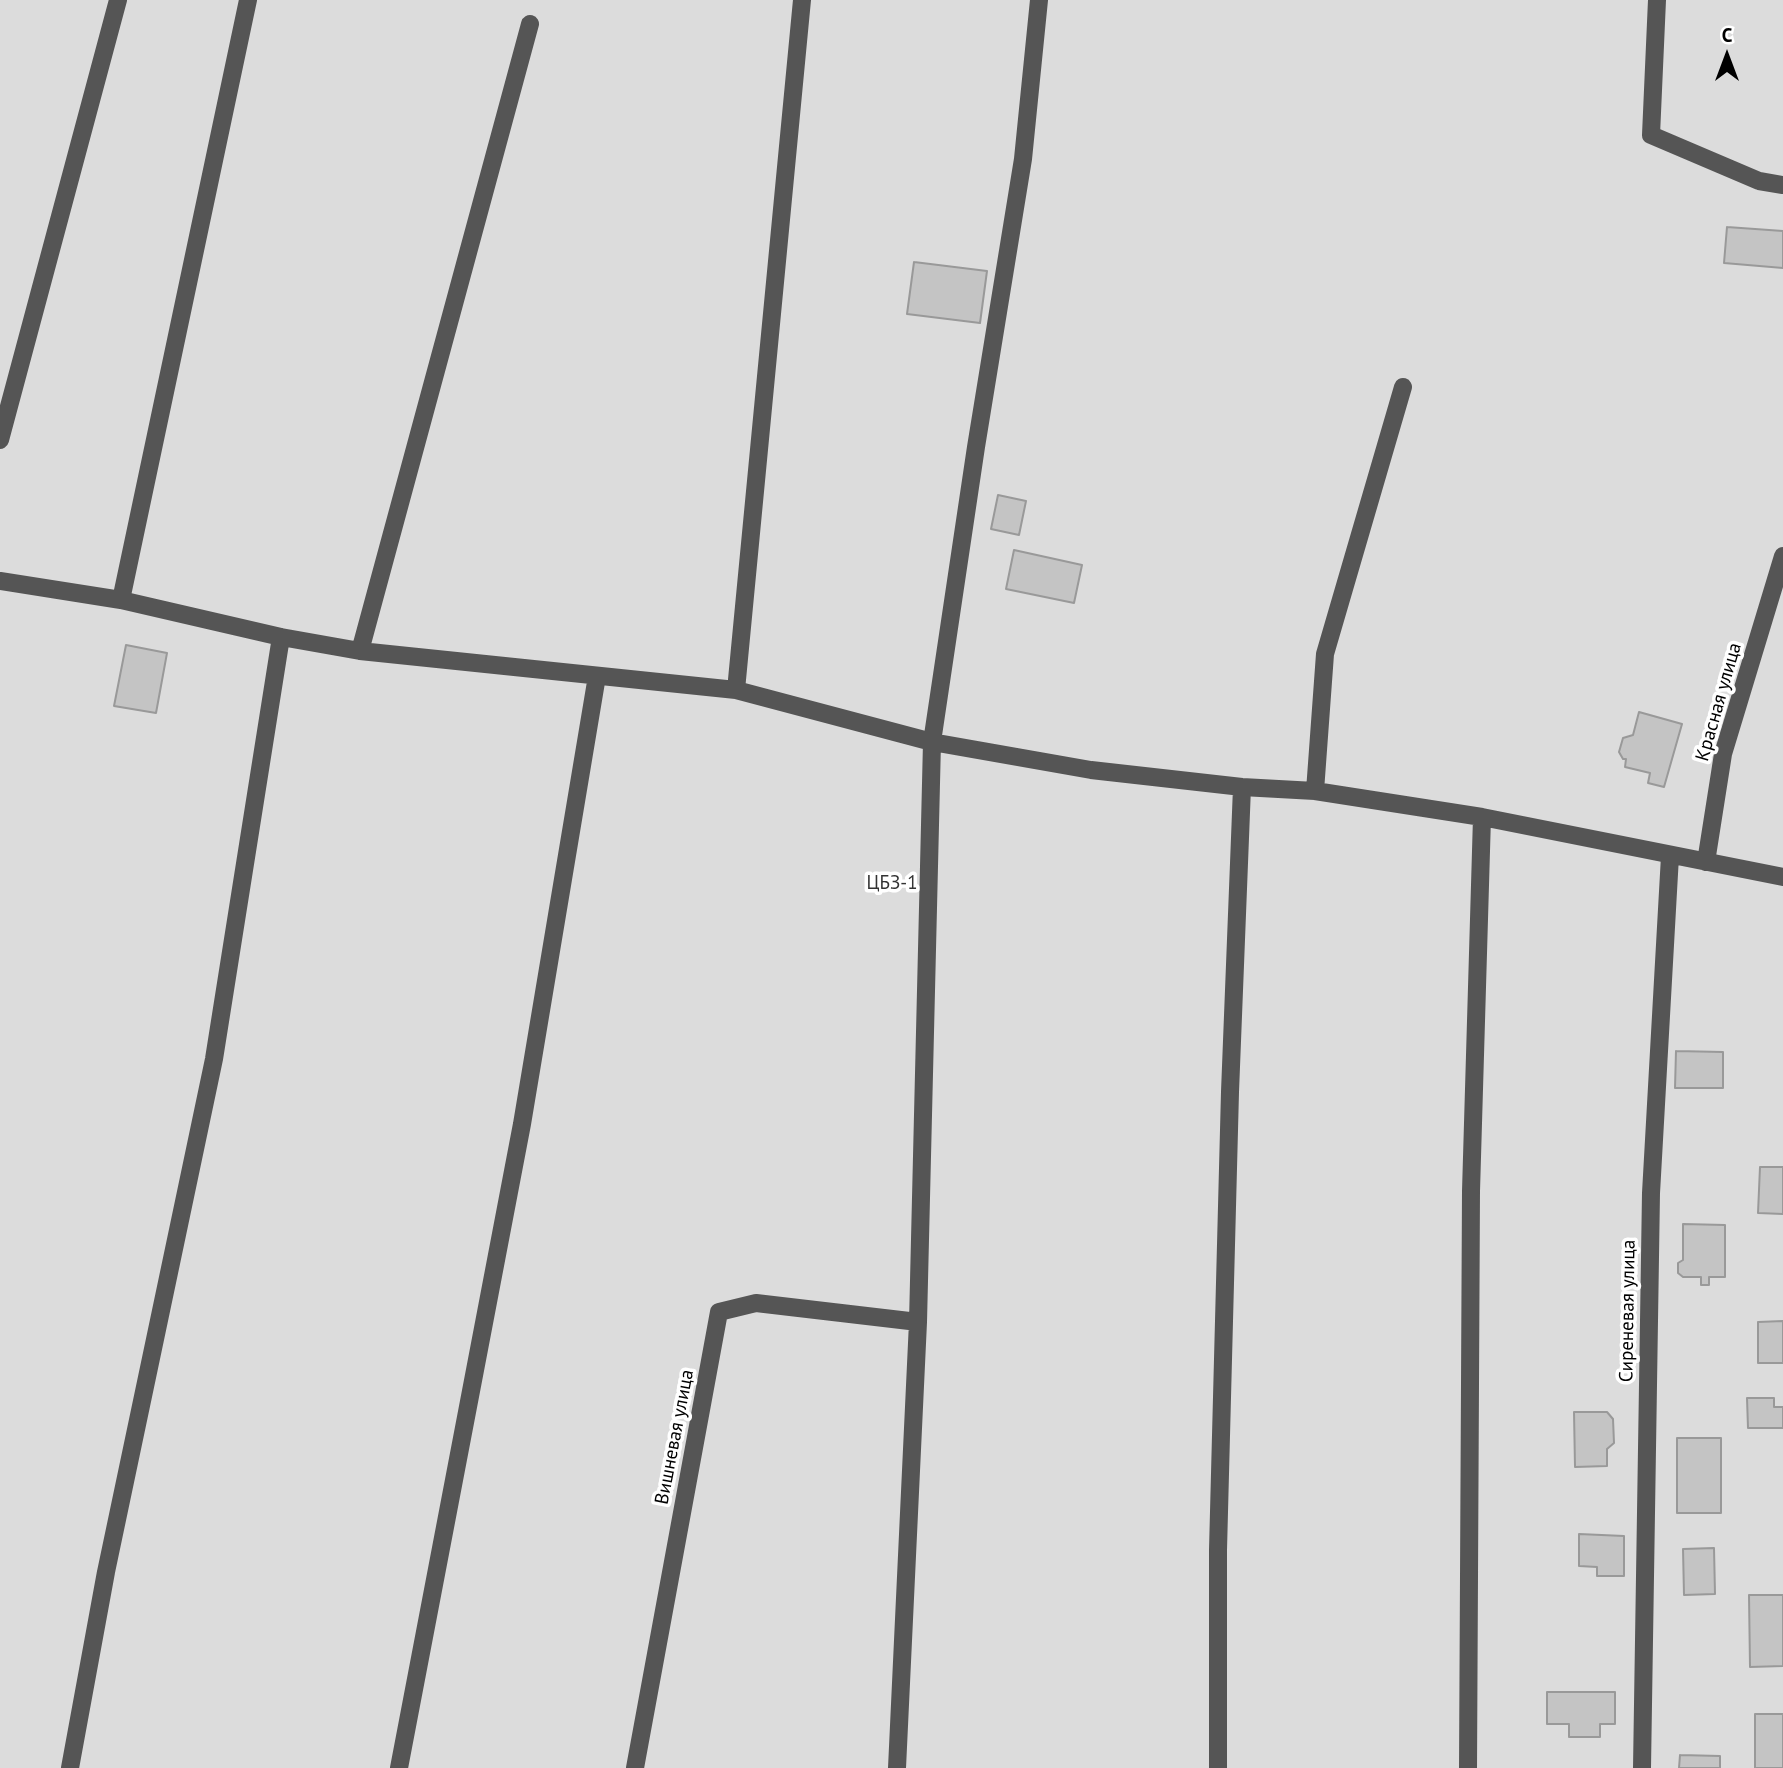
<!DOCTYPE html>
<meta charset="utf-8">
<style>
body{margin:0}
#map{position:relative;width:1783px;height:1768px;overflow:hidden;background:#fff;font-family:"PT Sans",sans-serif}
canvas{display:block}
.north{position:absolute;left:1692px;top:21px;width:70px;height:70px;-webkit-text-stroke:5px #fff;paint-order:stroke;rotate:0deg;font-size:19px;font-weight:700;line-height:28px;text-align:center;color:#000}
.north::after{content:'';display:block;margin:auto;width:24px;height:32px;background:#000;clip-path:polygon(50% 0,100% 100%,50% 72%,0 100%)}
</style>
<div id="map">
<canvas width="1783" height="1768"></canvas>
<div class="north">С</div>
</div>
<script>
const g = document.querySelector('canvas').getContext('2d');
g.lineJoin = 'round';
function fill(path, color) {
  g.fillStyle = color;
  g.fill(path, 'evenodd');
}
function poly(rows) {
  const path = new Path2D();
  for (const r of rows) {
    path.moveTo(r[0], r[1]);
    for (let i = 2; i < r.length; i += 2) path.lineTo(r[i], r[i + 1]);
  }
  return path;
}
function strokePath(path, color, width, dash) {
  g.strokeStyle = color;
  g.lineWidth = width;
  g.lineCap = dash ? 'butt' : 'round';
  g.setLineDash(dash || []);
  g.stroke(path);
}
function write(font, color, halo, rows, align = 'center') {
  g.font = font + ' "PT Sans",sans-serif';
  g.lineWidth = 7;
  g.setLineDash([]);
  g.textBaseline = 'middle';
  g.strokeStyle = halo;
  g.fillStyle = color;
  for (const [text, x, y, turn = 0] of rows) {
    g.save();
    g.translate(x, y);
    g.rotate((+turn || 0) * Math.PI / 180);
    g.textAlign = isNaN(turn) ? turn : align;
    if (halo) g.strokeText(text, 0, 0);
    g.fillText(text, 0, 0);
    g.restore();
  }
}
const green = poly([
 [0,0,1783,0,1783,1768,0,1768]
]);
const building = poly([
 [1727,227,1783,231,1783,268,1724,263,1727,227],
 [914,262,987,271,980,323,907,314,914,262],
 [998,495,1026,501,1019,535,991,529,998,495],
 [1014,550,1082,565,1074,603,1006,589,1014,550],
 [126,645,167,653,156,713,114,706,126,645],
 [1639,712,1682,724,1664,787,1648,783,1650,773,1625,767,1626,759,1623,759,1619,752,1623,738,1633,735,1639,712],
 [1676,1051,1723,1052,1723,1088,1675,1088,1676,1051],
 [1760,1167,1783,1167,1783,1214,1758,1213,1760,1167],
 [1683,1224,1725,1225,1725,1277,1709,1277,1709,1285,1701,1285,1701,1277,1683,1277,1678,1273,1678,1263,1683,1260,1683,1224],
 [1783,1321,1783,1363,1758,1363,1758,1322,1783,1321],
 [1747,1398,1774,1398,1774,1407,1783,1407,1783,1428,1748,1428,1747,1398],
 [1574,1412,1607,1412,1613,1419,1614,1443,1607,1449,1607,1466,1575,1467,1574,1412],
 [1677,1438,1721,1438,1721,1513,1677,1513,1677,1438],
 [1579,1534,1624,1536,1624,1576,1597,1576,1597,1567,1579,1566,1579,1534],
 [1714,1548,1715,1594,1684,1595,1683,1549,1714,1548],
 [1749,1595,1783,1595,1783,1666,1750,1667,1749,1595],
 [1547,1692,1615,1692,1615,1724,1600,1724,1600,1737,1569,1737,1569,1724,1547,1724,1547,1692],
 [1755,1714,1783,1714,1783,1768,1755,1768,1755,1714],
 [1680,1755,1720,1756,1720,1768,1679,1768,1680,1755]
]);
const minor = poly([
 [1657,0,1651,135,1759,181,1783,185],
 [0,440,118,0],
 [0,581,121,600,281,637,360,651,736,690,932,742,1091,770,1242,787,1315,791,1482,817,1783,877],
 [121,600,248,0],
 [360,651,530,24],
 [736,690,802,0],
 [1315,791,1325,654,1403,387],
 [1706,862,1723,754,1783,556],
 [70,1768,106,1572,214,1059,281,637],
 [399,1768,522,1124,597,676],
 [635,1768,719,1312,756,1303,918,1322],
 [897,1768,918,1322,932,742,976,447,1023,159,1039,0],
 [1218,1768,1218,1550,1230,1092,1242,787],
 [1468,1768,1471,1191,1482,817],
 [1642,1768,1651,1193,1670,856]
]);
const streetNames = [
 ["Красная улица",1719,702,-74],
 ["Сиреневая улица",1628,1311,-89],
 ["Вишневая улица",675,1437,-79]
];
const parkNames = [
 ["ЦБЗ-1",892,884]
];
fill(green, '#dcdcdc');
fill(building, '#c4c4c4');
strokePath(building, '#999', 2);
strokePath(minor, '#555', 18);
write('19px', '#000', '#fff', streetNames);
write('19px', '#333', '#fff', parkNames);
</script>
